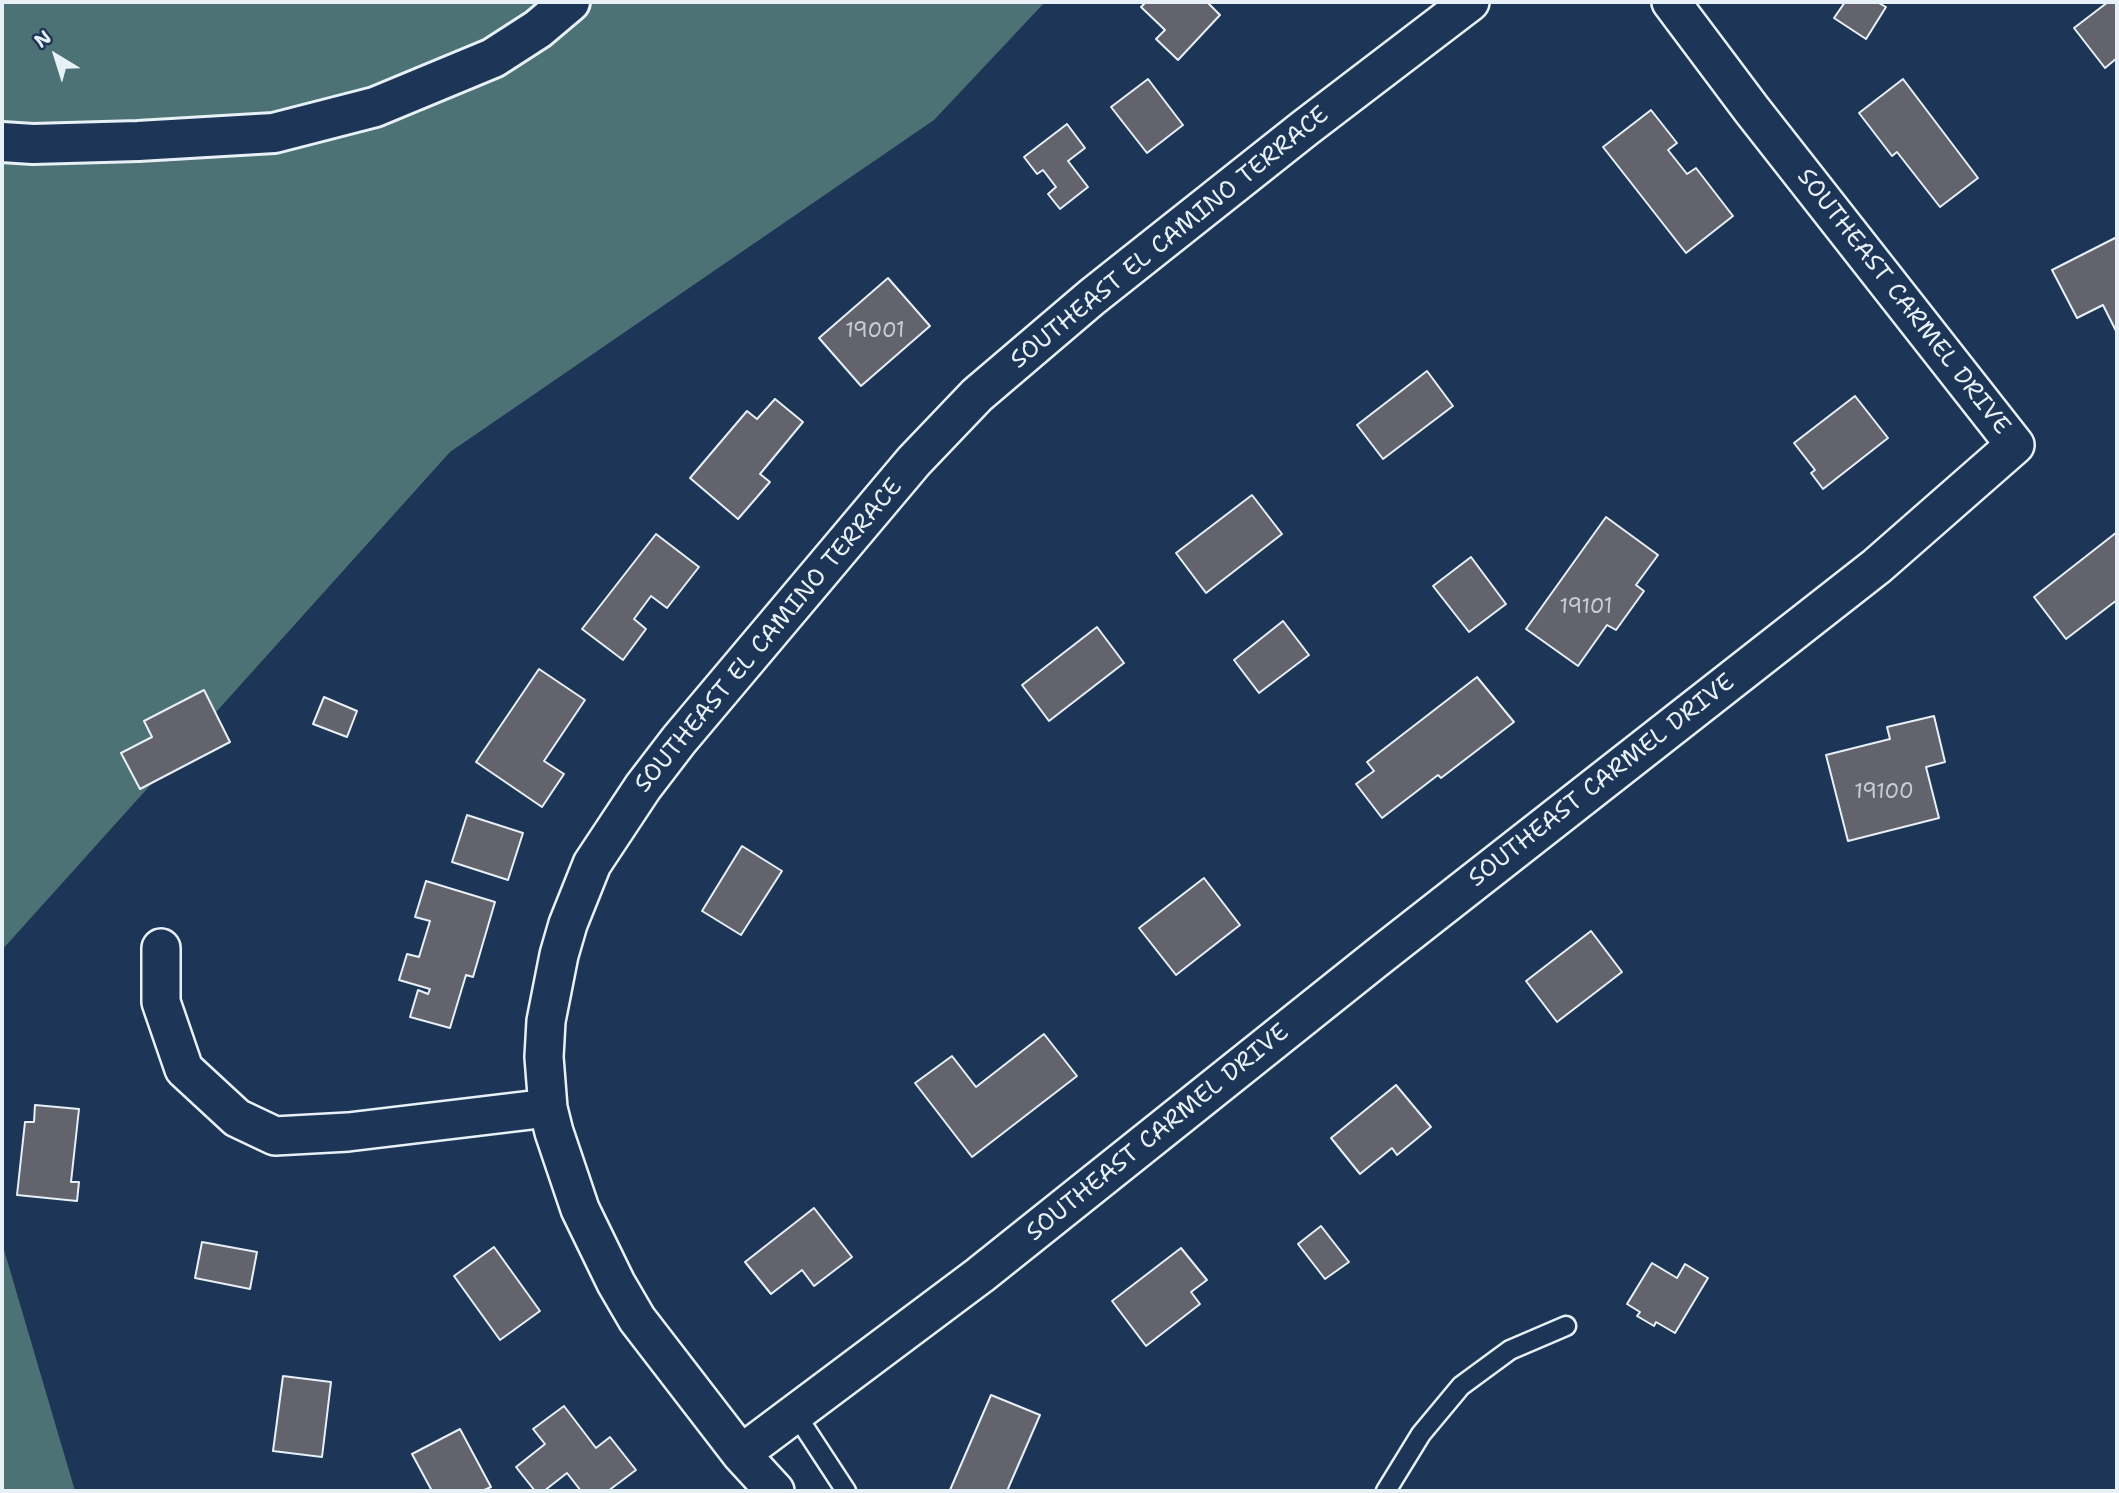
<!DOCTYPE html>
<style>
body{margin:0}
#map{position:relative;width:2119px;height:1493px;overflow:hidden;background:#1d3557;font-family:"Shantell Sans",sans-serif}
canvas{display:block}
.frame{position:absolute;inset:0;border:4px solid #e8f1f8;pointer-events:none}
.north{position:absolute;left:21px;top:21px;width:70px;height:70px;-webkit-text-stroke:5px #1d3557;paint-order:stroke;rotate:322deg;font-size:19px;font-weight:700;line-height:28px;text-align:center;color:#e8f1f8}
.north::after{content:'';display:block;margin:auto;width:24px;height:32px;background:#e8f1f8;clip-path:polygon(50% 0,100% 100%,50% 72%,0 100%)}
</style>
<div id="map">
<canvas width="2119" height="1493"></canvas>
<div class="frame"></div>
<div class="north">N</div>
</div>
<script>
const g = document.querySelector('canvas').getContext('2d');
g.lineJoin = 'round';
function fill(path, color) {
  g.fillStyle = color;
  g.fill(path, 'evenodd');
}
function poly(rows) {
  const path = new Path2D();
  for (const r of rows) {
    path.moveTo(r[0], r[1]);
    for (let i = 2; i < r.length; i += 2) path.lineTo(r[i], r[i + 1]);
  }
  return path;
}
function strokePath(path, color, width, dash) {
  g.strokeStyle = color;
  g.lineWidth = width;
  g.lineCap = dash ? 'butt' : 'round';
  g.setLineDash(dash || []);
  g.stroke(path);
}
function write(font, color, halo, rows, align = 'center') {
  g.font = font + ' "Shantell Sans",sans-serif';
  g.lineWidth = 7;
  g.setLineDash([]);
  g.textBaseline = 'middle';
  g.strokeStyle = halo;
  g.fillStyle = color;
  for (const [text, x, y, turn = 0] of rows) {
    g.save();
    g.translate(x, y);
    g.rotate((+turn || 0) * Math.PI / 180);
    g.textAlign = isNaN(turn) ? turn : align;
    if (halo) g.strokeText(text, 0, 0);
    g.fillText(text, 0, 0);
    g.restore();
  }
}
const green = poly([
 [2,2,1045,2,934,120,450,452,2,950],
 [2,1243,75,1491,2,1491]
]);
const building = poly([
 [1146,2,1207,2,1220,15,1178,60,1156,39,1165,30,1141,7,1146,2],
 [1845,2,1877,2,1886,7,1866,39,1834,18,1845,2],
 [2108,2,2117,2,2117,58,2105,68,2074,28,2108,2],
 [1148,79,1183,125,1147,153,1111,107,1148,79],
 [1903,79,1978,178,1940,207,1897,152,1892,156,1859,113,1903,79],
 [1651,110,1677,143,1668,150,1687,174,1696,168,1733,216,1686,253,1603,147,1651,110],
 [1067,124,1085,148,1068,161,1088,187,1060,209,1048,194,1056,187,1043,170,1037,174,1024,157,1067,124],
 [2117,237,2117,333,2103,305,2077,318,2052,270,2117,237],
 [888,278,930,326,861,386,819,338,888,278],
 [1427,371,1453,406,1383,459,1357,425,1427,371],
 [1855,396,1888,438,1823,489,1811,473,1815,470,1794,443,1855,396],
 [775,399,803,422,760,474,770,482,738,519,690,478,747,411,757,419,775,399],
 [1252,495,1282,534,1206,593,1176,553,1252,495],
 [1606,517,1658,555,1636,585,1644,591,1616,630,1607,625,1578,666,1526,629,1606,517],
 [2117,532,2117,600,2066,639,2034,597,2117,532],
 [656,534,699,567,667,608,651,596,634,619,646,629,623,660,582,629,656,534],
 [1471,557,1506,604,1469,632,1433,586,1471,557],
 [1283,621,1309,655,1259,693,1234,660,1283,621],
 [1097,627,1124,663,1049,721,1022,685,1097,627],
 [539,669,585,700,544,761,564,774,542,807,476,762,539,669],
 [1477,677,1514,722,1441,778,1438,775,1382,818,1356,784,1374,771,1367,762,1477,677],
 [204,690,230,742,140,789,121,753,152,737,144,721,204,690],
 [324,697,357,711,347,737,313,724,324,697],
 [1934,716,1945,762,1926,767,1939,818,1848,841,1826,755,1890,739,1887,727,1934,716],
 [467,815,523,833,508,880,452,862,467,815],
 [742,846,782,871,741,935,702,911,742,846],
 [1204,878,1240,925,1176,975,1139,928,1204,878],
 [426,881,495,902,473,977,466,975,450,1028,410,1017,418,990,428,994,430,989,399,980,407,954,419,957,430,921,415,917,426,881],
 [1591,931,1622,972,1557,1022,1526,981,1591,931],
 [1044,1034,1077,1076,972,1157,915,1083,952,1056,976,1087,1044,1034],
 [1396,1085,1431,1127,1397,1155,1392,1148,1360,1174,1331,1138,1396,1085],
 [35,1105,79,1109,71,1182,79,1182,77,1201,17,1195,25,1122,34,1122,35,1105],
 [814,1208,852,1257,814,1286,802,1270,771,1294,745,1262,814,1208],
 [1321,1226,1349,1262,1325,1279,1298,1244,1321,1226],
 [202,1242,257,1252,250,1289,195,1278,202,1242],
 [494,1247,540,1311,500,1340,454,1276,494,1247],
 [1181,1248,1207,1280,1191,1292,1200,1304,1146,1346,1112,1301,1181,1248],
 [1652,1263,1677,1278,1685,1264,1708,1278,1675,1333,1656,1322,1654,1326,1637,1316,1640,1312,1627,1304,1652,1263],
 [283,1376,331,1382,322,1457,273,1451,283,1376],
 [991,1395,1040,1415,1007,1491,952,1491,950,1490,991,1395],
 [564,1406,596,1448,610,1437,636,1470,608,1491,581,1491,567,1473,544,1491,535,1491,516,1467,545,1444,533,1429,564,1406],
 [460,1429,491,1487,482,1491,432,1491,412,1454,460,1429]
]);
const service = poly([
 [795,1413,846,1491],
 [1386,1491,1421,1434,1461,1386,1510,1350,1566,1326]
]);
const minor = poly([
 [161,948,161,1002,184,1069,237,1118,275,1136,348,1132,548,1108],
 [741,1454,980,1275,1378,957,1877,566,2015,445,1752,110,1671,2],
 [775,1491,741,1454,637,1319,616,1283,580,1209,554,1132,548,1108,544,1057,546,1021,559,955,568,924,592,864,643,787,679,740,914,461,977,395,1092,297,1305,128,1470,2]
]);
const secondary = poly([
 [2,142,33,144,138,141,274,133,375,107,493,58,538,29,570,2]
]);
const numberNames = [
 ["19001",875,332],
 ["19101",1586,608],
 ["19100",1884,793]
];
const streetNames = [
 ["SOUTHEAST EL CAMINO TERRACE",1170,238,-39],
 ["SOUTHEAST CARMEL DRIVE",1903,302,52],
 ["SOUTHEAST EL CAMINO TERRACE",769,636,-50],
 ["SOUTHEAST CARMEL DRIVE",1602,781,-38],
 ["SOUTHEAST CARMEL DRIVE",1158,1133,-39]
];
fill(green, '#4c7275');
fill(building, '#62636c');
strokePath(building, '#e8f1f8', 2);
strokePath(service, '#e8f1f8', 23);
strokePath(minor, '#e8f1f8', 42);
strokePath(secondary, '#e8f1f8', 44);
strokePath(service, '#1d3557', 18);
strokePath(minor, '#1d3557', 37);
strokePath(secondary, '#1d3557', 38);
write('21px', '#c6ced5', null, numberNames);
write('24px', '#e8f1f8', '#1d3557', streetNames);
</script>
